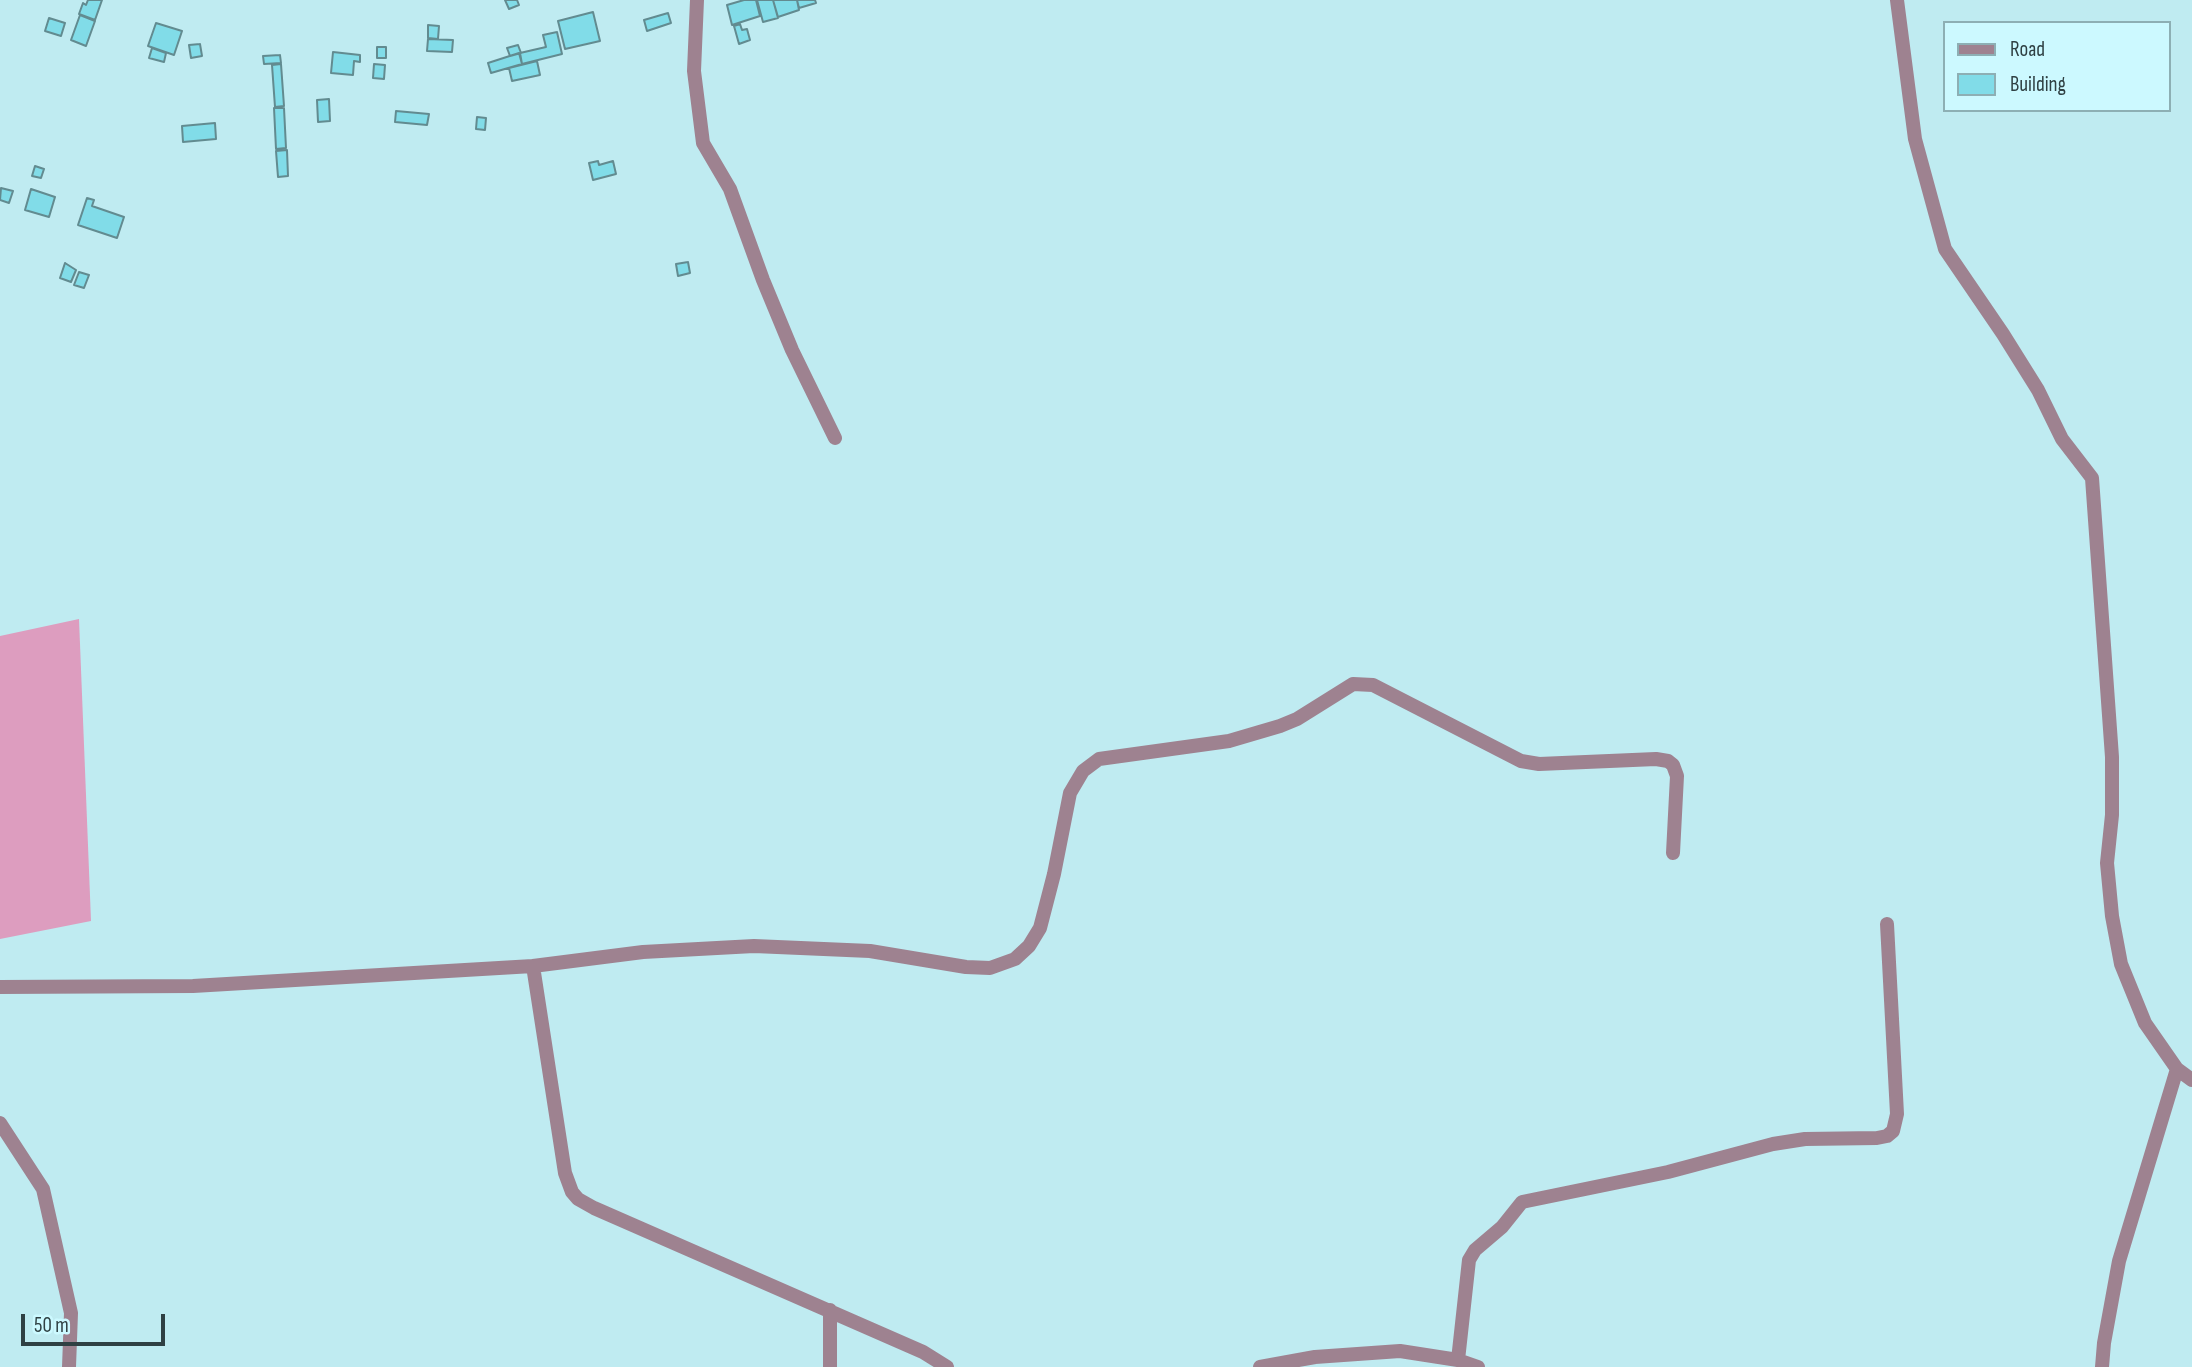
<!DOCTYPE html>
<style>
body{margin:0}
#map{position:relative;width:2192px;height:1367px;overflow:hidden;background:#bfebf1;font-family:"Sofia Sans Condensed",sans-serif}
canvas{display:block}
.legend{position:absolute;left:1943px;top:21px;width:228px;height:91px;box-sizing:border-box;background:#ccf9ff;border:2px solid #8dafb4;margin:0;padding:9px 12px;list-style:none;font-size:21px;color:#2f4043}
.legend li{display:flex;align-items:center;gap:14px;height:35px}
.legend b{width:35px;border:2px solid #8dafb4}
.scale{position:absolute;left:21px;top:1314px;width:144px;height:32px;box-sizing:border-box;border:4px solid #2f4043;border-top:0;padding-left:9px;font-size:21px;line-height:24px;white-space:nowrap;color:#2f4043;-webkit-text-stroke:5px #ccf9ff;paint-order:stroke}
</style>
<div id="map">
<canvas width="2192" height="1367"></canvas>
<ul class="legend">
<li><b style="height:9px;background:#9e8290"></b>Road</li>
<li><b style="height:19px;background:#81dce8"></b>Building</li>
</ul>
<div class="scale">50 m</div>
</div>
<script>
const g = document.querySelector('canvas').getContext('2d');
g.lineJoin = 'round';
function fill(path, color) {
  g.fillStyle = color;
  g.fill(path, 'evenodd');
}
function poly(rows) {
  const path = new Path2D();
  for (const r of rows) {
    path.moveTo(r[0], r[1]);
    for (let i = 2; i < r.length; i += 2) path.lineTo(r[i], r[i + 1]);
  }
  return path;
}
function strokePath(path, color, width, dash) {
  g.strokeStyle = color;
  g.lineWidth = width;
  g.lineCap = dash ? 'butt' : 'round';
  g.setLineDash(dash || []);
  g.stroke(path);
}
const forest = poly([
 [79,619,91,921,0,939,0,636]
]);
const building = poly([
 [88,0,102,0,95,20,79,14,83,3,86,5,88,0],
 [505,0,517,0,519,5,509,9,505,0],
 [744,0,756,0,760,16,732,25,727,5,744,0],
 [757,0,773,0,778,18,763,22,757,0],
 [773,0,797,0,799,10,778,17,773,0],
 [797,0,815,0,816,3,799,8,797,0],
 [593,12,600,41,565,49,558,21,593,12],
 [668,13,671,23,647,31,644,20,668,13],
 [80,15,95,21,86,46,71,40,80,15],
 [49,18,65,23,61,36,45,31,49,18],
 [156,23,182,31,174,55,148,46,156,23],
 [740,24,742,30,747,29,750,40,739,44,734,26,740,24],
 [428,25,439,26,438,39,428,38,428,25],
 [557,32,562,54,522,64,520,53,546,47,543,35,557,32],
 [428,39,453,40,452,52,427,51,428,39],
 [200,44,202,56,191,58,189,45,200,44],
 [518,45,521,53,510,56,507,48,518,45],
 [377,47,386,47,386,58,377,58,377,47],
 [152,48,166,53,164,62,149,58,152,48],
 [333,52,360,55,360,62,354,61,353,75,331,73,333,52],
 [519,53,522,64,491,73,488,63,519,53],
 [280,55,281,63,264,64,263,56,280,55],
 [537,61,540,75,512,81,509,68,537,61],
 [281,64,284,106,275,107,272,65,281,64],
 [374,64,385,65,384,79,373,78,374,64],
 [329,99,330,121,318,122,317,100,329,99],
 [274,108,284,108,286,148,276,149,274,108],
 [396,111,429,114,427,125,395,122,396,111],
 [477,117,486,118,485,130,476,129,477,117],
 [215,123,216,139,183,142,182,126,215,123],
 [287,150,288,176,278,177,276,151,287,150],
 [598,161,599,165,613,161,616,174,593,180,589,163,598,161],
 [35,166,44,169,41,178,32,176,35,166],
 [1,188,13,191,9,203,0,200,1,188],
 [31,189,55,197,49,217,25,210,31,189],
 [87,198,94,200,92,206,124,217,117,238,78,225,87,198],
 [688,262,690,273,678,276,676,264,688,262],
 [65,263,76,270,71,282,60,278,65,263],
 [79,272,89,275,84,288,74,285,79,272]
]);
const minor = poly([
 [697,0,694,71,703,143,730,189,763,280,792,350,835,438],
 [1897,0,1915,139,1945,249,2003,334,2038,390,2062,439,2092,478,2112,757,2112,815,2107,863,2112,916,2121,964,2145,1023,2177,1069,2192,1080],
 [533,966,643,952,754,946,870,951,966,967,990,968,1015,959,1029,946,1040,928,1054,874,1070,793,1083,771,1099,759,1229,741,1280,726,1297,719,1353,684,1373,685,1521,761,1539,764,1656,759,1668,761,1673,765,1677,776,1673,853],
 [0,987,193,986,533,966,565,1173,572,1192,578,1199,594,1208,923,1352,947,1367],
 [0,1123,43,1189,71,1313,69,1367],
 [830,1310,830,1367],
 [1458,1360,1469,1260,1475,1250,1502,1227,1522,1202,1668,1172,1773,1144,1805,1139,1877,1138,1887,1136,1893,1131,1897,1114,1887,924],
 [1260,1367,1315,1357,1400,1351,1458,1360,1478,1367],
 [2102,1367,2104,1343,2119,1261,2177,1069]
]);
fill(forest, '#dd9dbf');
fill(building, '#81dce8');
strokePath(building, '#628b90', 2);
strokePath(minor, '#9e8290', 14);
</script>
